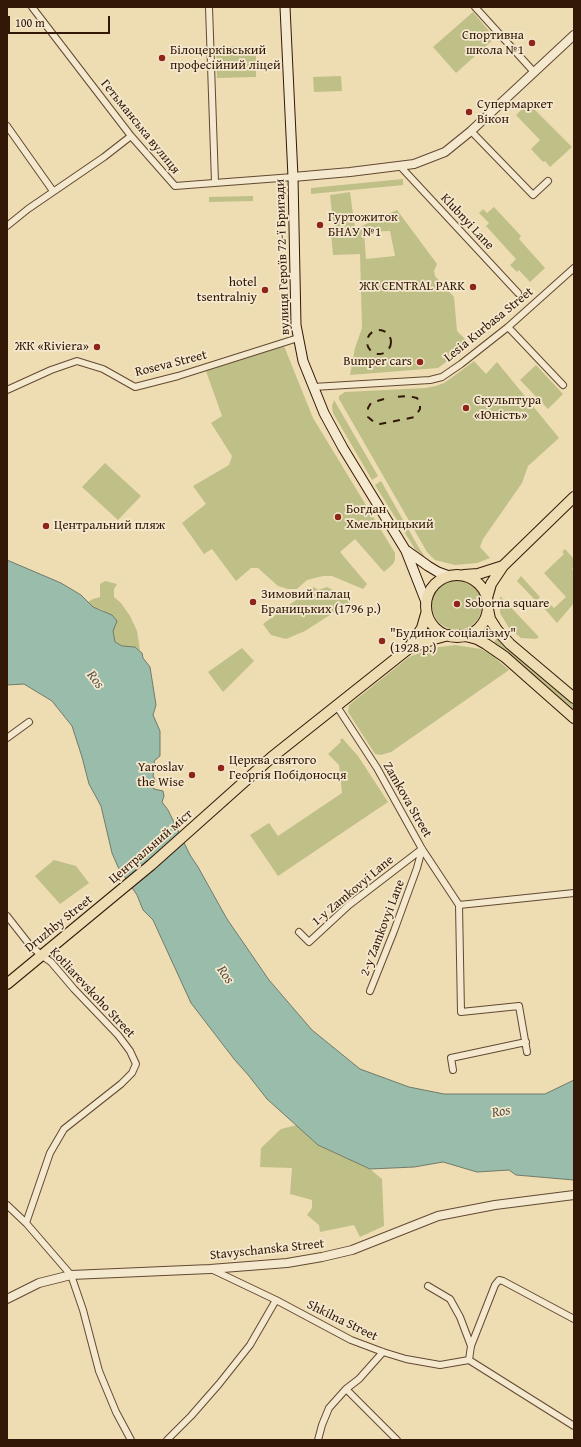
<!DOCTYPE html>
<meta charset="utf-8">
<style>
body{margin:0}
#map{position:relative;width:581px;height:1447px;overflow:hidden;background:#eedcb3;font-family:"Gentium Book Plus",serif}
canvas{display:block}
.frame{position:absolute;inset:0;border:8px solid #341807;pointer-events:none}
.scale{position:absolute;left:8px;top:16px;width:102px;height:18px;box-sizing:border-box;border:2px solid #341807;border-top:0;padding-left:5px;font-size:12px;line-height:14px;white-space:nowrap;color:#341807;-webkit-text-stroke:3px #f4e8ce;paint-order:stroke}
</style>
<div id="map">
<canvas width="581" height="1447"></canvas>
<div class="frame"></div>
<div class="scale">100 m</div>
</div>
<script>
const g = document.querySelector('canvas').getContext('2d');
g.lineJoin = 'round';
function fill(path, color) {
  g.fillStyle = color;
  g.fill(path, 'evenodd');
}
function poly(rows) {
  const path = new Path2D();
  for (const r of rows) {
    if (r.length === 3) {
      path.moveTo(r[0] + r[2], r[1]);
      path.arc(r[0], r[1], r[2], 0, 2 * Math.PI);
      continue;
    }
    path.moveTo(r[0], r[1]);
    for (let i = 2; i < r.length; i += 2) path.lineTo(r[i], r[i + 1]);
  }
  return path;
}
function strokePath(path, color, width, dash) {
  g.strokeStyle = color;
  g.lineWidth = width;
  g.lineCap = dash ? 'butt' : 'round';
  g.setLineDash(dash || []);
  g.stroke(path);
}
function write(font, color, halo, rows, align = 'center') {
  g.font = font + ' "Gentium Book Plus",serif';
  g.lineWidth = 3.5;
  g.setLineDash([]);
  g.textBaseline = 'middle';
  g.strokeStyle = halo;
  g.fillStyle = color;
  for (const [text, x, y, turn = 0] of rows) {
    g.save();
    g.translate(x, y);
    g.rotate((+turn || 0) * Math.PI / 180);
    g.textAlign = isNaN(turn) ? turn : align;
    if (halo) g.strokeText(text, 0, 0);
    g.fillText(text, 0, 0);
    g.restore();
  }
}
const green = poly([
 [473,12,495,38,456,73,433,47],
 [256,46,256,77,217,78,216,47],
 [341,76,342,91,314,92,313,77],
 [528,103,572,147,550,167,545,161,543,162,531,149,540,140,516,115],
 [403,179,403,185,311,194,311,188],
 [350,192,355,229,397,210,437,264,434,271,435,276,454,297,457,331,470,344,438,368,350,375,355,348,362,328,360,254,333,255,331,232,334,231,330,195],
 [390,231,395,256,366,259,364,232],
 [253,196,253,201,209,202,209,197],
 [494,207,521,236,519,239,545,268,530,282,519,270,517,272,510,265,516,259,486,226,489,223,479,213,483,209,487,213],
 [284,346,313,418,395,553,395,560,393,564,384,572,355,539,340,552,367,584,363,589,332,576,323,576,307,580,297,589,288,589,278,586,258,568,251,568,236,581,212,549,204,554,182,523,206,504,193,486,229,465,232,456,211,423,222,416,206,371],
 [474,361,486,374,497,362,559,438,528,466,522,483,483,539,480,547,490,558,477,563,455,565,435,560,427,552,339,399,339,396,345,392,425,388,436,386,444,383,454,376],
 [536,365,563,394,548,409,520,380],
 [334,400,378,476,372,480,333,413,332,406],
 [105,463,141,496,118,520,82,487],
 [381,481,419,548,427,560,415,549,375,485],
 [565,549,574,559,574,567,572,569,574,572,574,603,557,623,544,608,549,603,554,608,566,597,544,573,564,554,562,552],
 [521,576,540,597,536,601,517,581],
 [457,605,25],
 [105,581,117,584,114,589,114,597,121,603,130,616,137,631,140,650,135,647,122,646,115,642,113,631,103,610,93,607,88,602,93,599,100,597,100,584],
 [314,587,318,590,327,587,353,600,305,631,286,639,271,635,263,624],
 [500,596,539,637,536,639,521,638,509,628,500,613],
 [497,638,574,705,574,711,494,642],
 [455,645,481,649,493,656,509,670,391,752,381,755,375,754,348,712,349,705,409,657,432,648],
 [242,648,254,661,223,692,208,672],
 [342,738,358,756,388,802,278,876,250,835,269,823,278,836,342,793,339,765,328,754,341,742,340,740],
 [54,860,76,866,89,883,60,904,35,876],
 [297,1125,318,1145,370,1169,382,1179,384,1226,360,1237,354,1225,320,1232,319,1225,307,1215,312,1208,312,1200,290,1194,292,1168,260,1167,261,1148,281,1129]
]);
const water = poly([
 [7,560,61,583,81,595,93,607,112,615,117,621,113,631,115,642,122,646,135,647,142,653,143,658,150,667,156,705,153,715,160,731,160,756,154,761,156,770,154,771,153,776,156,781,153,787,154,789,163,791,164,796,162,802,168,810,190,855,198,867,227,919,269,980,312,1030,360,1069,409,1087,444,1094,545,1094,574,1080,574,1180,516,1175,509,1170,477,1172,443,1162,414,1167,370,1169,318,1145,267,1099,249,1076,234,1059,191,1003,153,920,143,910,137,895,118,867,112,853,101,806,89,784,82,757,72,726,52,701,24,684,7,685,7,560]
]);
const minor = poly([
 [32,7,131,136,175,186,293,177],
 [209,7,215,182],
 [475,7,534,72],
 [7,126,53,191],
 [471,131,533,195,548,181],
 [400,166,518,293],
 [7,226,28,209,104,157,131,136],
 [508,327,563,385],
 [313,387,430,380,442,377,461,364,508,327,574,268],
 [7,390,51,370,77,361,103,369,135,387,178,376,298,338],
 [336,705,377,768,422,849,459,905,574,893],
 [7,738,29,722],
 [459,905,461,1012,519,1006,527,1052],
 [7,916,29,944,41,955,51,962,74,989,118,1035,130,1051,136,1064,132,1073,121,1084,64,1129,50,1153,26,1223],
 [299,932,309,942,349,905,422,849],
 [370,991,394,931,417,868,422,849],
 [453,1070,451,1058,526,1042],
 [7,1205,26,1223,71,1275,83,1310,99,1371,116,1412,131,1440],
 [211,1269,276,1300,351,1340,383,1352,406,1359,440,1365,469,1360,574,1426],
 [428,1286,450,1299,460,1317,471,1346],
 [469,1360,471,1346,495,1285,499,1280,503,1281,574,1319],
 [346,1389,397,1440],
 [167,1440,191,1416,219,1384,250,1345,276,1300],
 [318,1440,322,1425,329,1408,346,1389,359,1379,383,1352]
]);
const tertiary = poly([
 [293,177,350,172,414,164,445,152,471,131,574,35],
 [7,1299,39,1283,71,1275,210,1269,287,1263,322,1257,352,1250,438,1216,495,1205,574,1195]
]);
const secondary = poly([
 [285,7,293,177,296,325,303,361,324,413,343,448,406,551,426,602],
 [407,551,428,566,438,572,449,576]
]);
const primary = poly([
 [464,575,478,574,503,566],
 [457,606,31],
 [487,598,491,584,503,566,574,497],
 [488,609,490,619,497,630,510,644,574,698],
 [462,635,477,639,486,644,505,657,574,718],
 [408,649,434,639,449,635],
 [7,984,151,865,272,757,408,649,422,628,426,614]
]);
const rail = poly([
 [379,342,12],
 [384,399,371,403,368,408,368,417,375,423,380,424,415,417,420,409,420,403,417,398,408,396,396,397]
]);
const markers = [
 [532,43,4,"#8f2418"],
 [162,58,4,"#8f2418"],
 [469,112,4,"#8f2418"],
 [320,225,4,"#8f2418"],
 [473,287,4,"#8f2418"],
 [265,290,4,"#8f2418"],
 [97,347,4,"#8f2418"],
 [420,362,4,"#8f2418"],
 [466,408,4,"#8f2418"],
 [338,517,4,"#8f2418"],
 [46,526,4,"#8f2418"],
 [253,602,4,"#8f2418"],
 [457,604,4,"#8f2418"],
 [382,641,4,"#8f2418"],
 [221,768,4,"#8f2418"],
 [192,775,4,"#8f2418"]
];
const poiNames = [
 ["Спортивна",524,36,"right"],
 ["школа №1",524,51,"right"],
 ["Білоцерківський",170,51],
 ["професійний ліцей",170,66],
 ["Супермаркет",477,105],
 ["Вікон",477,120],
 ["Гуртожиток",328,218],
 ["БНАУ №1",328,233],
 ["hotel",257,283,"right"],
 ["tsentralniy",257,298,"right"],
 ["ЖК CENTRAL PARK",465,287,"right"],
 ["ЖК «Riviera»",89,347,"right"],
 ["Bumper cars",412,362,"right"],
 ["Скульптура",474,401],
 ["«Юність»",474,416],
 ["Богдан",346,510],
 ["Хмельницький",346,525],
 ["Центральний пляж",54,526],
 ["Зимовий палац",261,595],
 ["Браницьких (1796 р.)",261,610],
 ["Soborna square",465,604],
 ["\"Будинок соціалізму\"",390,634],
 ["(1928 р.)",390,649],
 ["Церква святого",229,761],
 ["Георгія Побідоносця",229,776],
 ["Yaroslav",184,768,"right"],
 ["the Wise",184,783,"right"]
];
const streetNames = [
 ["Гетьманська вулиця",140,127,51],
 ["Klubnyi Lane",467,222,47],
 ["вулиця Героїв 72-ї Бригади",283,257,-92],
 ["Lesia Kurbasa Street",489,325,-39],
 ["Roseva Street",171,364,-14],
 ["Zamkova Street",407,800,60],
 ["Центральний міст",151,847,-41],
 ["1-y Zamkovyi Lane",353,891,-40],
 ["Druzhby Street",59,924,-39],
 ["2-y Zamkovyi Lane",383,928,-69],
 ["Kotliarevskoho Street",92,993,47],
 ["Stavyschanska Street",267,1250,-6],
 ["Shkilna Street",342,1321,26]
];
const waterNames = [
 ["Ros",95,680,52],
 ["Ros",225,975,55],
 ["Ros",501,1112,-9]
];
fill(green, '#bfbf88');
fill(water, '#99bcab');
strokePath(water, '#717a69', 1);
strokePath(minor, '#624932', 8);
strokePath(tertiary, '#624932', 10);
strokePath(secondary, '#341807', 11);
strokePath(primary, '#341807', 12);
strokePath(minor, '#f4e8ce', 6);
strokePath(tertiary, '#f4e8ce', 8);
strokePath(secondary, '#f4e8ce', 9);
strokePath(primary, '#eedcb3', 10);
strokePath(rail, '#341807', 2, [7, 7]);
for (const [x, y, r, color] of markers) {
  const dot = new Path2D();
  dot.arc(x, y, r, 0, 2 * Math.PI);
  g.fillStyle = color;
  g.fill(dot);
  strokePath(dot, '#f4e8ce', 1.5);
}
write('13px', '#341807', '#f4e8ce', poiNames, 'left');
write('13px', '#341807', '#f4e8ce', streetNames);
write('italic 14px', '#575140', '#f4e8ce', waterNames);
</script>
